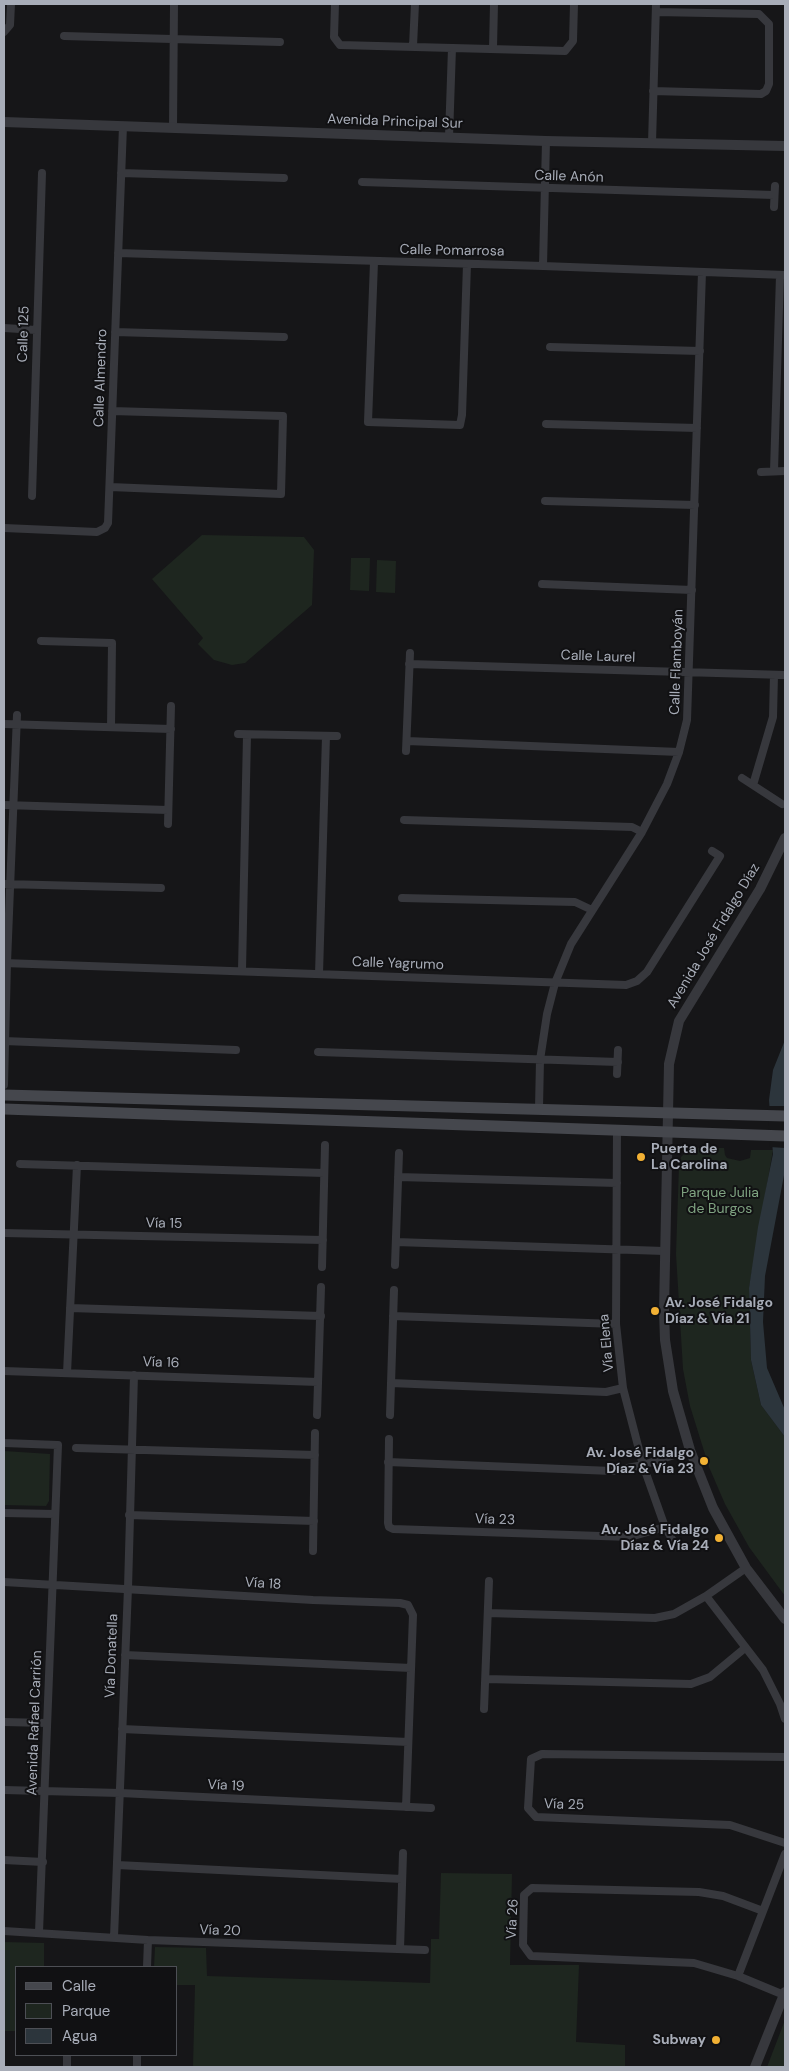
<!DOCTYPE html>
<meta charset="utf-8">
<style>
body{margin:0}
#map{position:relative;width:789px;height:2071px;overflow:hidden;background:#161618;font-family:"DM Sans",sans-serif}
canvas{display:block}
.frame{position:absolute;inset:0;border:5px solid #a8adb8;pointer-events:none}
.legend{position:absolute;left:15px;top:1966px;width:162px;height:90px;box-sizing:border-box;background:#111113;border:1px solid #4d4f55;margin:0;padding:6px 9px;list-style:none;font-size:15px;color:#a8adb8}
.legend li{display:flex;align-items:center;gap:10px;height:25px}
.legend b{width:25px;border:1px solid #4d4f55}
</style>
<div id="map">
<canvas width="789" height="2071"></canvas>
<div class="frame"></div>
<ul class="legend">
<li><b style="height:6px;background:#45474d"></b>Calle</li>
<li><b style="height:14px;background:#1e261f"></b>Parque</li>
<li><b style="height:14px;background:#2c353c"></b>Agua</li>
</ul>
</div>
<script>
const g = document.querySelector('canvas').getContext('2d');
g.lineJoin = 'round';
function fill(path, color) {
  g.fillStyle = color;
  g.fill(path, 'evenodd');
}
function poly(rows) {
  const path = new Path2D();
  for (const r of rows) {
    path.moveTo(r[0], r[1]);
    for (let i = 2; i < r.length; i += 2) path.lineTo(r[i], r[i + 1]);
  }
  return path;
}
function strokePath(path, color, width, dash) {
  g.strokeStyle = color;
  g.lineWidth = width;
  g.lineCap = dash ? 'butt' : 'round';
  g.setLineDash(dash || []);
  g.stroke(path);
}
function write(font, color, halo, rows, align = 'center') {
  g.font = font + ' "DM Sans",sans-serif';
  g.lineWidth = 4;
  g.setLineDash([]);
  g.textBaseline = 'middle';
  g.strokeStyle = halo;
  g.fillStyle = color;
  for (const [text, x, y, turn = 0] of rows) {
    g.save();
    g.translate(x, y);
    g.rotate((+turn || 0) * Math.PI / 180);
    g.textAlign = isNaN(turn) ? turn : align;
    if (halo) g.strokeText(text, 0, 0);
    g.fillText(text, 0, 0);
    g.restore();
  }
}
const green = poly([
 [202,535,304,537,314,550,312,605,245,663,232,665,214,660,198,644,203,638,152,579],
 [351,558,370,558,369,591,350,590],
 [377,560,396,561,395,593,376,592],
 [698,1148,724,1148,725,1155,727,1158,740,1161,750,1158,751,1150,773,1150,749,1288,751,1360,761,1405,785,1437,785,1596,749,1547,725,1504,709,1467,690,1406,683,1369,676,1254,679,1165,681,1157,688,1150],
 [4,1451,50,1454,49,1501,46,1506,4,1505],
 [441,1873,512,1874,510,1965,579,1965,576,2042,625,2045,625,2067,193,2067,195,1985,176,1985,176,1967,154,1967,155,1947,206,1948,207,1976,430,1983,431,1939,439,1939],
 [4,1942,44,1943,44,1967,16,1967,16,2031,4,2031],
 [785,2020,785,2067,767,2067]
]);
const water = poly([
 [785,1040,785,1170,765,1276,763,1322,767,1368,785,1410,785,1437,761,1405,751,1360,749,1288,758,1227,773,1154,769,1100,773,1070]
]);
const pier = poly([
 [767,1106,785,1106,785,1148,770,1147]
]);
const minor = poly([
 [335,4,334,37,340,45,565,51,573,41,574,4],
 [4,32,10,25,11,4],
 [64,36,280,42],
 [413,46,415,4],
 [493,48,494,4],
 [653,91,761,94,766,91,769,84,769,24,759,14,656,12],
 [173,128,174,4],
 [449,137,452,48],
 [652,143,656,4],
 [121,173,284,178],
 [362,182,774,195],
 [774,207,775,186],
 [118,253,543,266,785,275],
 [374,262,368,422,460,425,462,415,467,264],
 [543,266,546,141],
 [4,328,36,330],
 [115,332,284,337],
 [550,347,700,351],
 [546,424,697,428],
 [774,471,780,275],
 [761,472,785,471],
 [110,487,281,494,283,416,112,411],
 [32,496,42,173],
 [545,501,695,505],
 [4,528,97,532,105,528,108,523,123,126],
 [542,584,692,590],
 [41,641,112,643,111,727],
 [409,664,785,675],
 [4,724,171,729],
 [238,734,337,736],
 [407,741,679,752],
 [406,751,410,653],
 [742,778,782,804],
 [753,785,773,717,774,675],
 [4,805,168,810],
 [404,820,632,827,642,832],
 [168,824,171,706],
 [4,884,161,888],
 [402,898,575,902,592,910],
 [4,963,626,985,637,981,647,972,720,856,712,851],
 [242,970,247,735],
 [319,974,326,736],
 [4,1041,236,1050],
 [318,1052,618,1062],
 [617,1074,618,1050],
 [4,1085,7,963,17,715],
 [539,1108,540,1060,547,1014,555,983,571,944,642,832,667,784,679,752,687,720,702,272],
 [617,1130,616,1324,623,1388,643,1465,665,1527,676,1546],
 [20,1164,324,1173],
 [398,1177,617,1183],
 [4,1233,323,1240],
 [396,1242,664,1251],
 [395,1265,399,1153],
 [322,1267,325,1145],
 [70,1308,321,1316],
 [393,1316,616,1324],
 [4,1371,318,1382],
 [67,1373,77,1165],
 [391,1383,606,1392,623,1388],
 [317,1415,321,1287],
 [390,1415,394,1290],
 [389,1439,388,1523,389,1527,393,1529,630,1537,665,1527],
 [4,1443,58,1445,39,1932],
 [76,1448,315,1455],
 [388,1462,612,1471,643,1465,690,1450],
 [4,1513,55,1514],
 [129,1515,314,1521],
 [313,1551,315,1433],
 [4,1582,313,1600,400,1603,408,1605,413,1615,406,1807],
 [706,1596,763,1670,780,1704,785,1719],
 [488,1613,655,1618,674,1614,706,1596,746,1568],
 [125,1655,411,1668],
 [486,1679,691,1684,710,1677,745,1648],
 [484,1709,489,1581],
 [4,1722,46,1723],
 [122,1729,408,1742],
 [785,1757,542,1754,531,1759,528,1808,536,1817,730,1825,785,1843],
 [4,1790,120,1793,431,1808],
 [4,1860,43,1862],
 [117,1865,402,1879],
 [763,1911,723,1896,699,1892,532,1888,524,1895,523,1945,531,1956,694,1963,738,1976,784,1995],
 [4,1931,148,1940,425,1950],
 [114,1937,128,1588,134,1375],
 [400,1949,403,1853],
 [147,1967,148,1940],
 [738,1976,785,1854],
 [67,2067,67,2055],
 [137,2067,137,2055]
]);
const tertiary = poly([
 [4,122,546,141,785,146],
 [785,838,760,889,679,1021,669,1064,664,1311,665,1340,673,1391,690,1450,713,1508,746,1568,785,1619],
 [755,2067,785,1992]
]);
const secondary = poly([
 [4,1095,785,1116],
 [4,1109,785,1136]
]);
const markers = [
 [641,1157,5,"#f2b134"],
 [655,1311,5,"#f2b134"],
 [704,1461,5,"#f2b134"],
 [719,1538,5,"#f2b134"],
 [716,2040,5,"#f2b134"]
];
const streetNames = [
 ["Avenida Principal Sur",395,122,2],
 ["Calle Anón",569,177,2],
 ["Calle Pomarrosa",452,251,1],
 ["Calle 125",24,334,-88],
 ["Calle Almendro",101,378,-88],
 ["Calle Laurel",598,657,2],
 ["Calle Flamboyán",677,662,-88],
 ["Avenida José Fidalgo Díaz",714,936,-59],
 ["Calle Yagrumo",398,964,2],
 ["Vía 15",164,1224,1],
 ["Vía Elena",607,1343,-95],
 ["Vía 16",161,1363,2],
 ["Vía 23",495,1520,2],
 ["Vía 18",263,1584,4],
 ["Vía Donatella",112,1656,-88],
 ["Avenida Rafael Carrión",35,1723,-88],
 ["Vía 19",226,1786,3],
 ["Vía 25",564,1805,2],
 ["Vía 26",513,1919,-87],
 ["Vía 20",220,1931,2]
];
const poiNames = [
 ["Puerta de",651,1149,"left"],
 ["La Carolina",651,1165,"left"],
 ["Av. José Fidalgo",665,1303,"left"],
 ["Díaz & Vía 21",665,1319,"left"],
 ["Av. José Fidalgo",694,1453],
 ["Díaz & Vía 23",694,1469],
 ["Av. José Fidalgo",709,1530],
 ["Díaz & Vía 24",709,1546],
 ["Subway",706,2040]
];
const parkNames = [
 ["Parque Julia",720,1193],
 ["de Burgos",720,1209]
];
fill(green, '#1e261f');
fill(water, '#2c353c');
fill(pier, '#161618');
strokePath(minor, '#37383d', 8);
strokePath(tertiary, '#37383d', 10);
strokePath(secondary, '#45474d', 11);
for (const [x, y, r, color] of markers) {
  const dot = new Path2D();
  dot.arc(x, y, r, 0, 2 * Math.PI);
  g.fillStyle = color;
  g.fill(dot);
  strokePath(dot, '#111113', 2);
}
write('14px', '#a8adb8', '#111113', streetNames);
write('bold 14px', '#a8adb8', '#111113', poiNames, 'right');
write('14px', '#7fa381', '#111113', parkNames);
</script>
